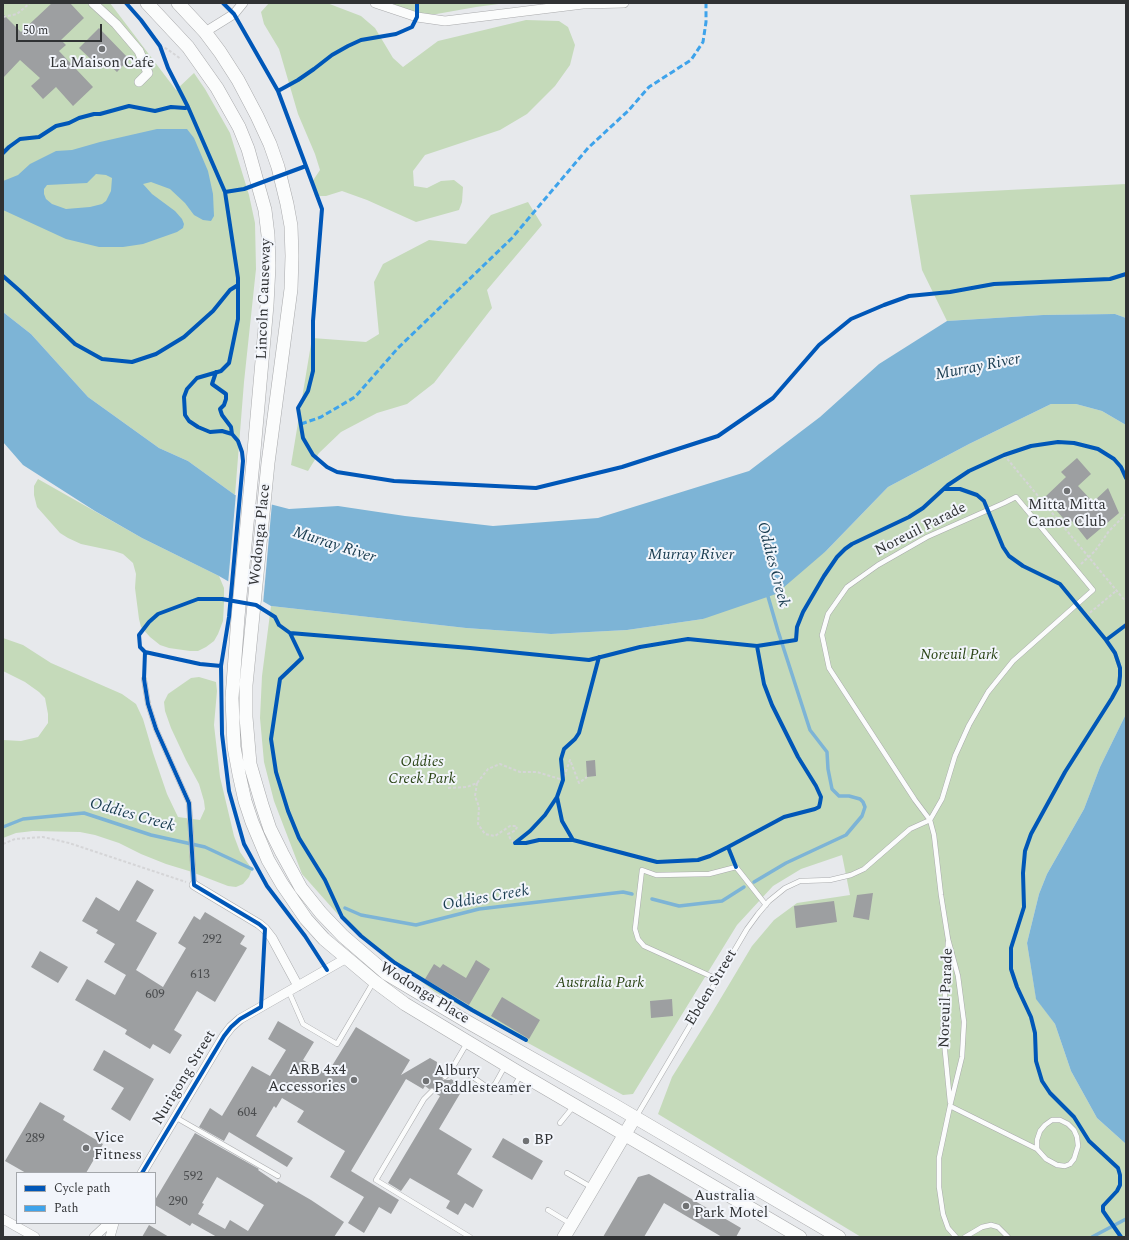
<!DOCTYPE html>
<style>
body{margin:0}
#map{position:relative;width:1129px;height:1240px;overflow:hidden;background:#e7e9ec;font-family:Spectral,serif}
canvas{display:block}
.frame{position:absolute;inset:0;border:4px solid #303234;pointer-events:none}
.legend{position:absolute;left:16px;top:1172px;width:140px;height:52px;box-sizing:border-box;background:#f2f5fb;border:1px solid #a4a7ab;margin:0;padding:5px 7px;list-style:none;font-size:12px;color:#303234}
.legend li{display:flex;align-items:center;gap:8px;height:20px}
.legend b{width:20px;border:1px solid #a4a7ab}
.scale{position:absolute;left:16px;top:24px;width:86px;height:18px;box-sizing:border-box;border:2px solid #303234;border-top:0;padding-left:5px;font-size:12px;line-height:14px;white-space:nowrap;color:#303234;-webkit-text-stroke:3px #f2f5fb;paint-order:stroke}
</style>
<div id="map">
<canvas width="1129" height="1240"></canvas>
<div class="frame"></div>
<ul class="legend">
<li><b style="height:5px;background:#0057b8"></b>Cycle path</li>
<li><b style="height:5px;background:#3ea3eb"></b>Path</li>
</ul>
<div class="scale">50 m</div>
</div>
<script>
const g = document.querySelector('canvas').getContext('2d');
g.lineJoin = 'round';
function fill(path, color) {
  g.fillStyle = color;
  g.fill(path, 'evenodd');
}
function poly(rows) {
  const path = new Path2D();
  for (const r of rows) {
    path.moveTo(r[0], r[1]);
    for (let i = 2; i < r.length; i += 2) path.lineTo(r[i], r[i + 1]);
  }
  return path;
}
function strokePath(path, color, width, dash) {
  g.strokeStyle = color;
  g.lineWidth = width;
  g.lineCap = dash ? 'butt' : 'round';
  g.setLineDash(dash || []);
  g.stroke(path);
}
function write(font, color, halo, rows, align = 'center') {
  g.font = font + ' Spectral,serif';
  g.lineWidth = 4;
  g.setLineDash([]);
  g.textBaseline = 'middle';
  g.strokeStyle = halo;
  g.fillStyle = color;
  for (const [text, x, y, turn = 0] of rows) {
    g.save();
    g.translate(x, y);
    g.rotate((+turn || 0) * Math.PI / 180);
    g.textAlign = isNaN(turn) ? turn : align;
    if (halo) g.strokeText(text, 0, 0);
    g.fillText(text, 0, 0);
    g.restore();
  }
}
const green = poly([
 [3,3,110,3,176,90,194,73,205,89,230,133,249,195,255,223,256,269,244,382,235,495,188,461,159,448,88,397,31,334,3,312],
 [269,3,327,3,361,16,375,28,393,58,403,67,438,41,526,20,559,21,568,27,575,45,570,65,555,86,527,114,500,130,425,155,413,171,414,186,427,188,441,181,454,180,463,187,462,202,459,210,416,222,367,200,342,191,326,196,315,196,312,182,320,170,315,154,298,114,279,49,264,24,261,12],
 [390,3,506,3,476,7,431,15,409,11],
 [1126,184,1126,318,1115,314,1043,315,947,321,922,270,910,195],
 [528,202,542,225,487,290,492,308,434,383,407,404,377,413,341,432,319,453,308,471,291,465,312,338,366,342,379,334,374,282,383,264,429,240,466,244,491,215],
 [1051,404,1076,404,1102,411,1126,425,1126,714,1100,767,1084,809,1047,874,1039,894,1027,943,1036,998,1055,1024,1071,1071,1097,1118,1126,1144,1126,1237,861,1237,658,1114,672,1077,712,1013,752,946,774,920,797,903,850,895,842,855,801,869,773,886,737,925,633,1094,623,1095,435,992,366,939,350,928,302,874,274,801,264,762,260,718,262,676,271,606,466,628,551,634,627,630,703,619,826,551,888,487,969,444],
 [38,479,142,538,219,576,224,588,224,603,223,621,218,634,214,641,206,647,198,651,190,651,169,648,160,645,150,637,141,627,139,619,135,588,136,574,133,563,123,554,114,551,81,544,68,538,60,533,37,507,34,495,34,486],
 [3,638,23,645,51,663,122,694,136,704,143,719,153,753,167,794,178,817,200,820,205,809,204,801,199,784,186,760,171,728,165,711,164,702,168,694,191,678,199,677,216,682,217,691,214,725,220,777,234,836,240,852,252,869,249,877,243,884,236,887,228,886,189,871,166,864,141,854,119,843,95,835,80,832,33,831,16,833,3,838,3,740,21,741,38,737,48,723,48,714,45,698,39,692,25,682,3,671]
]);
const water = poly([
 [157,129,187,129,194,138,208,171,213,194,214,216,211,221,203,220,194,215,185,203,170,189,151,182,143,184,152,194,175,211,182,219,184,224,183,228,177,232,143,244,123,247,99,247,66,239,3,210,3,181,18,175,30,164,56,151,72,150,100,142],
 [96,174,106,175,112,178,111,191,106,201,102,204,90,207,66,209,52,204,46,199,44,194,44,189,47,185,87,183],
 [3,312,31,334,88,397,159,448,188,461,235,495,289,509,338,506,405,516,493,526,598,518,749,471,820,417,879,364,947,321,1043,315,1115,314,1126,318,1126,425,1102,411,1076,404,1051,404,969,444,888,487,826,551,776,594,703,619,627,630,551,634,466,628,271,606,219,576,142,538,95,511,23,465,3,442],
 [1126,714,1126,1144,1097,1118,1071,1071,1055,1024,1036,999,1027,943,1039,894,1047,874,1084,809,1100,767]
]);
const pier = poly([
 [236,493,272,503,263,604,228,584]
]);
const stream = poly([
 [3,827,23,819,84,813,151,835,205,847,252,869],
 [754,882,786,863,846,835,862,816,865,807,863,802,860,799,849,796,839,796,832,789,828,769,827,752,810,730,778,631,767,593],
 [652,899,679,906,722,901,744,887],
 [345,908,361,915,416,925,479,909,623,892,632,894],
 [1092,1237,1126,1219]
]);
const building = poly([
 [52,3,70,3,84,18,61,40,66,45,59,51,93,87,73,106,56,87,43,99,31,86,40,78,20,60,3,78,3,14,21,32],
 [99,28,129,59,117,72,102,58,96,64,79,48],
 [1077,458,1091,474,1078,486,1093,502,1108,488,1119,513,1087,540,1072,521,1068,524,1045,497,1066,477,1061,472],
 [595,760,596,776,587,777,586,761],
 [137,880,154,890,136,921,157,933,136,970,163,987,186,948,178,943,194,916,200,920,205,912,245,936,240,944,247,948,215,1002,197,991,174,1030,182,1035,170,1054,153,1044,150,1049,125,1034,127,1030,75,1000,87,979,115,995,126,975,104,962,115,944,96,933,98,930,82,921,96,897,119,911],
 [873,893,869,920,853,917,857,895],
 [834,901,837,922,796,928,794,906],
 [40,951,68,967,58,983,31,967],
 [476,960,490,969,469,1005,425,979,434,964,440,968,443,964,466,978],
 [502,997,540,1020,529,1039,491,1016],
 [672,999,673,1016,651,1018,650,1001],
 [278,1021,314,1042,303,1060,327,1074,356,1027,410,1060,401,1075,430,1058,437,1062,436,1072,442,1075,443,1080,450,1080,451,1079,464,1087,439,1129,472,1149,457,1174,483,1190,473,1208,465,1203,458,1215,446,1208,450,1201,410,1178,401,1191,388,1183,440,1096,435,1093,435,1090,433,1088,429,1089,425,1086,423,1089,406,1079,351,1171,399,1200,391,1214,379,1207,364,1233,348,1223,364,1197,330,1177,345,1151,297,1122,304,1111,282,1098,276,1108,274,1106,256,1136,293,1158,287,1167,229,1132,224,1141,199,1127,210,1108,222,1116,252,1066,270,1076,286,1050,268,1039],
 [104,1050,154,1079,130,1121,111,1109,124,1088,93,1070],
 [40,1102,65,1116,63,1120,103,1144,86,1173,26,1173,5,1161],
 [195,1133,259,1169,258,1170,277,1183,278,1181,311,1200,344,1222,334,1237,217,1237,192,1223,190,1226,155,1205,155,1200],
 [217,1177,264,1205,248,1231,230,1220,225,1229,198,1214,204,1204,202,1203],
 [503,1138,543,1161,532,1180,492,1157],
 [649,1174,741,1228,736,1237,722,1237,664,1203,644,1237,603,1237,638,1177],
 [149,1225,169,1237,142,1237]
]);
const path = poly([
 [3,17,17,14,30,3],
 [160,46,167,49,181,59],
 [1004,455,1126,602],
 [1081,564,1095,551,1109,531,1126,514],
 [1086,616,1116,591],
 [477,783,475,796,479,807,478,824,485,834,495,836,510,826,517,826,516,830,508,834,511,840,515,843],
 [448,788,467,787,477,783,488,769,500,764,520,772,537,772,563,780,570,760,579,783,587,777],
 [3,844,15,839,43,837,69,843,186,882]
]);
const lane = poly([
 [144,679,148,704,156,729,189,803,194,885],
 [930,820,942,799,955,756,969,725,988,692,1013,661,1093,590,1016,497,1004,503,927,537,878,565,847,587,828,614,822,635,829,668,915,800,930,820,934,835,941,895,948,939,958,976,964,1022,962,1057,950,1106,939,1158,939,1187,943,1214,948,1228,956,1237],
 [948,942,943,1031,950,1102],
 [717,979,644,946,638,939,635,929,642,870,656,875,709,874,736,867,766,905],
 [289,992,303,1024,337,1044,374,981],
 [450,1072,467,1073,487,1087,492,1087,495,1084,505,1066],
 [445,1077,450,1072,467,1043],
 [432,1091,424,1099,376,1180,470,1237],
 [511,1092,520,1076],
 [950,1106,1037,1149,1046,1159,1057,1165,1065,1166,1070,1164,1074,1159,1078,1146,1077,1137,1074,1130,1068,1124,1060,1120,1052,1120,1045,1125,1040,1131,1037,1140,1037,1149],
 [175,1117,278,1176],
 [636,1117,747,929,758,914,769,901,785,888,800,881,830,880,851,875,864,869,910,829,930,820],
 [560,1123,573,1107],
 [567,1173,591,1187],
 [548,1210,571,1224],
 [965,1237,982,1227,991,1225,998,1227,1008,1237]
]);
const street = poly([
 [93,3,116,24,139,51,148,73,139,82],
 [375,3,417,17,445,21,583,4,624,3],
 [205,32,234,14,243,3],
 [194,885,259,924,265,929,272,938,298,986],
 [142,1173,224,1036,231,1027,240,1019,345,959],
 [3,1219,35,1237],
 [94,1237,109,1223],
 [110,1237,114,1223]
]);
const secondary = poly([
 [147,3,188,47,217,88,239,127,248,149,265,210,268,235,269,266,267,305,253,462,238,617,232,698,234,747,239,774,245,801,252,822,268,860,282,884,306,919,324,939,374,981,405,1004,521,1074,800,1237],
 [178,3,205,32,220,52,238,80,257,116,270,144,278,167,287,204,291,226,292,256,291,289,268,463,246,685,246,717,250,764,262,805,270,829,282,853,301,888,321,913,343,936,387,974,466,1021,614,1105,839,1237],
 [564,1237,635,1117]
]);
const quiet = poly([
 [301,424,321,417,355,397,398,348,512,238,588,148,628,111,649,87,691,60,703,42,706,22,706,3]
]);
const cycleway = poly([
 [223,3,234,14,278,91,322,209,313,321,313,371,308,391,298,408,303,438,313,455,327,467,337,472,394,481,536,488,622,467,718,436,773,398,819,345,851,319,884,305,909,296,950,292,994,284,1110,279,1126,274],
 [278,91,298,80,314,69,332,55,348,46,361,40,396,34,412,27,417,17,417,3],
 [188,107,225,192,238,278,238,319,229,363,221,371,197,378,187,389,184,397,185,415,189,421,198,427,210,432,222,431,232,434,238,441,242,452,243,461,229,617,221,666,222,734,229,791,244,844,267,886,305,936,327,970],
 [3,153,9,147,20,139,39,137,56,126,69,123,79,118,94,114,100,114,129,106,155,111,171,107,185,108,188,107,168,68,160,46,141,20,126,3],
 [225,192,244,189,306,166],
 [3,276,20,291,75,344,102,359,132,362,156,354,184,337,213,311,230,290,238,285],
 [216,372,212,384,226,394,226,399,224,405,220,409,222,415,231,427,232,434],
 [944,489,960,489,977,495,984,501,1003,547,1009,556,1023,566,1060,584,1106,640],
 [290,633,302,658,280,679,271,739,276,772,288,811,299,838,325,880,342,917,361,936,395,963,472,1010,526,1040],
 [221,666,200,664,145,652,140,647,139,635,149,622,158,614,198,599,222,599,256,605,275,617,279,625,290,633,470,648,589,660,640,647,688,639,757,646,796,640,797,627,803,612,824,576,837,557,845,549,852,544,909,517,923,508,948,485,969,471,1004,455,1031,446,1058,442,1074,443,1098,449,1114,459,1121,467,1126,478],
 [557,797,563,780,561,759,564,749,575,739,579,733,599,657],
 [515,843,526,843,539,840,573,840,657,862,698,860,710,856,728,847],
 [515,843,530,831,545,815,557,797,562,821,573,840],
 [736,867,728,847,784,817,815,809,819,807,820,803,821,797,816,786,798,757,772,705,764,684,757,646],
 [142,1173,224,1036,231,1027,240,1019,261,1007,265,929,259,924,194,885,189,803,156,729,148,704,144,679,145,652],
 [1121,1237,1103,1211,1103,1206,1117,1191,1120,1185,1120,1175,1118,1168,1089,1141,1074,1117,1050,1093,1042,1081,1036,1061,1035,1033,1031,1017,1017,987,1011,969,1011,948,1024,907,1023,873,1025,851,1031,834,1065,772,1112,698,1119,685,1120,676,1120,668,1115,653,1106,640,1126,625]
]);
const markers = [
 [102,49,4,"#707274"],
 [1067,491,4,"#707274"],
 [354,1080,4,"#707274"],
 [426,1081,4,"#707274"],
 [526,1141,4,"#707274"],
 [86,1148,4,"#707274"],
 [686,1206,4,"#707274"]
];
const numberNames = [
 ["292",212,940],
 ["613",200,975],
 ["609",155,995],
 ["604",247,1113],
 ["289",35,1139],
 ["592",193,1177],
 ["290",178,1202]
];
const poiNames = [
 ["La Maison Cafe",102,64,"center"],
 ["Mitta Mitta",1067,506,"center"],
 ["Canoe Club",1067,523,"center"],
 ["ARB 4x4",346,1071,"right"],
 ["Accessories",346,1088,"right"],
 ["Albury",434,1072],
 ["Paddlesteamer",434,1089],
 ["Vice",94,1139],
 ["Fitness",94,1156],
 ["BP",534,1141],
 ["Australia",694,1197],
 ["Park Motel",694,1214]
];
const streetNames = [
 ["Lincoln Causeway",265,299,-88],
 ["Noreuil Parade",921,530,-27],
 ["Wodonga Place",261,535,-84],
 ["Ebden Street",712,988,-59],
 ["Wodonga Place",424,994,32],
 ["Noreuil Parade",947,998,-88],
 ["Nurigong Street",185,1078,-59]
];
const parkNames = [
 ["Noreuil Park",959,656],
 ["Oddies",422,763],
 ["Creek Park",422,780],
 ["Australia Park",600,984]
];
const waterNames = [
 ["Murray River",978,368,-11],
 ["Murray River",334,546,18],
 ["Murray River",691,556],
 ["Oddies Creek",772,565,75],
 ["Oddies Creek",132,816,16],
 ["Oddies Creek",486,899,-10]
];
fill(green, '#c5daba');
fill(water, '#7db4d6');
fill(pier, '#e7e9ec');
strokePath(stream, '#7db4d6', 3.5);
fill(building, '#9d9fa1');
strokePath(lane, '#a9aaac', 5.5);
strokePath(street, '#a9aaac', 10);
strokePath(secondary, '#a9aaac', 14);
strokePath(path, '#d5d5d7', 2, [3, 2]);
strokePath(lane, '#fbfcfc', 4.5);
strokePath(street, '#fbfcfc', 9);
strokePath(secondary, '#fbfcfc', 13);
strokePath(quiet, '#3ea3eb', 3, [6, 3]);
strokePath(cycleway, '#0057b8', 4);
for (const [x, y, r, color] of markers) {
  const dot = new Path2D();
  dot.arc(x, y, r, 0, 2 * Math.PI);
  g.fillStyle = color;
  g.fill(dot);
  strokePath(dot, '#f2f5fb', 1.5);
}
write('13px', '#4b4d4f', null, numberNames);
write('15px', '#303234', '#f2f5fb', poiNames, 'left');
write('15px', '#303234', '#f2f5fb', streetNames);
write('italic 15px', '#2c4617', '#f2f5fb', parkNames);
write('italic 16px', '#193c50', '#f2f5fb', waterNames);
</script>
